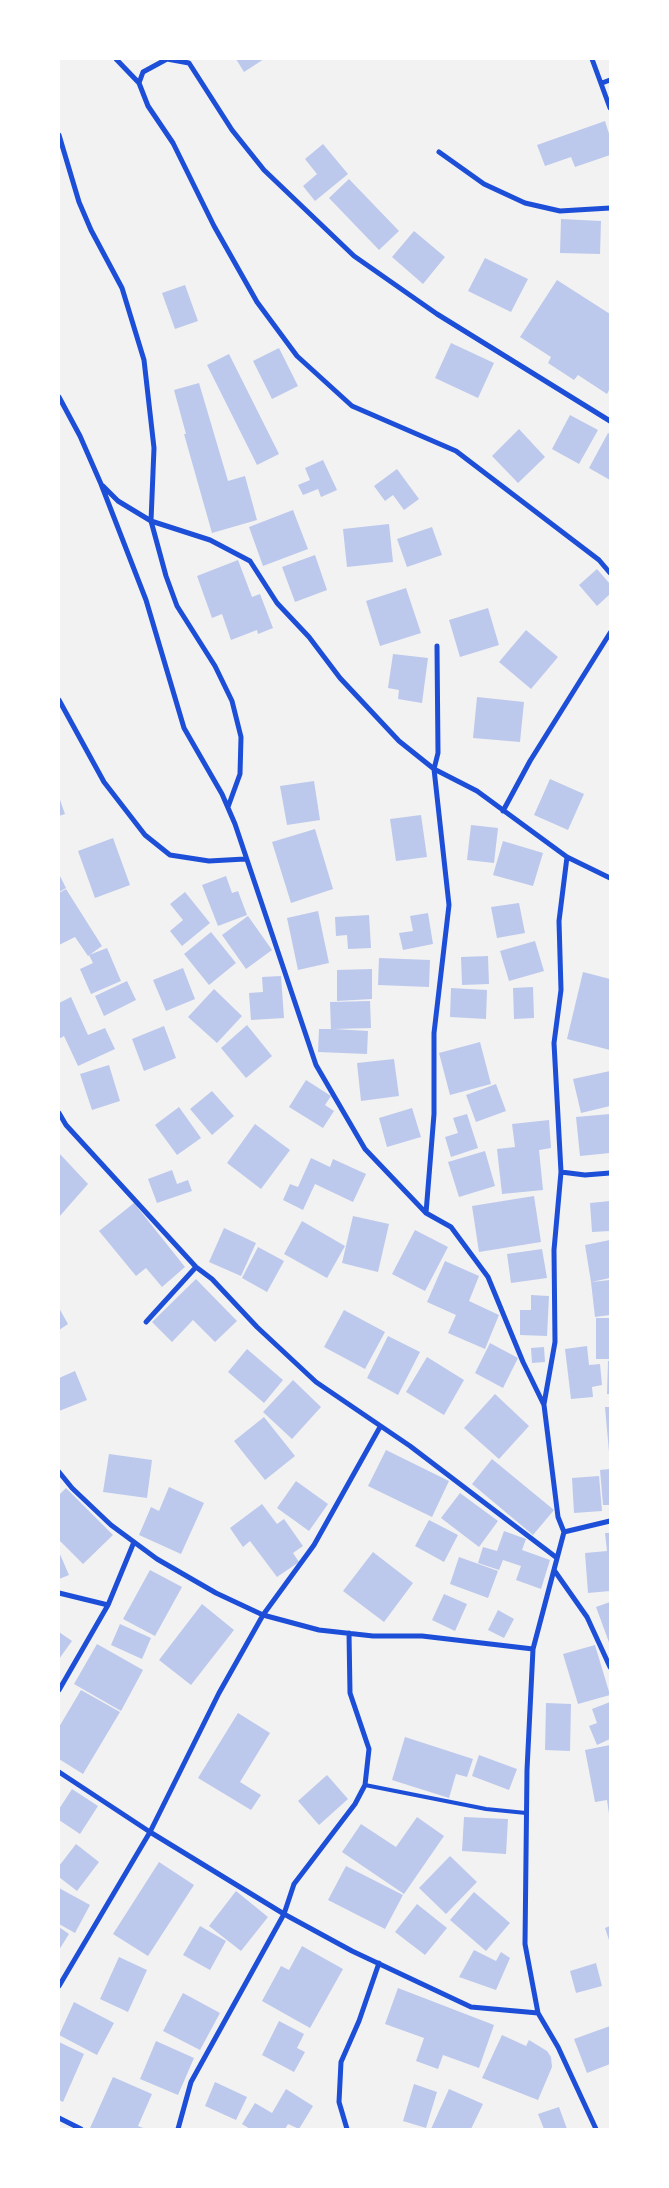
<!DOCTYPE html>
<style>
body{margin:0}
#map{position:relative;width:669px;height:2188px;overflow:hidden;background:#f2f2f2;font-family:Ubuntu,sans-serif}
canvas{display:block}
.frame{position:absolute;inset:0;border:60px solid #fff;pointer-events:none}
</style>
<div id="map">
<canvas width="669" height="2188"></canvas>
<div class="frame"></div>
</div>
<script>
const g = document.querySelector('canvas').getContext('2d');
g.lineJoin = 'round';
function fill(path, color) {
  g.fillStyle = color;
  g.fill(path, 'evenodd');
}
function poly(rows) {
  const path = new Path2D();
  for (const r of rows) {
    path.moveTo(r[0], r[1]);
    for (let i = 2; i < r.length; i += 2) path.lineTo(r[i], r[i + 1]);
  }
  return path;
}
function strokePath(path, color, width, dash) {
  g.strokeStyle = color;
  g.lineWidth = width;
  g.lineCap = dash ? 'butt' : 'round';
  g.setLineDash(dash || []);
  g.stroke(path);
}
const building = poly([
 [236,59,264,59,244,72],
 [605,121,610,137,610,155,575,167,571,157,545,166,537,145],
 [323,144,348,174,315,201,303,186,317,174,305,159],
 [349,179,399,231,379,250,329,198],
 [561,219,601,221,600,254,560,253],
 [414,231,445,257,423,284,392,257],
 [485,258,528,279,511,312,468,291],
 [557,280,610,314,610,388,607,394,578,375,574,380,548,363,551,357,520,337],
 [185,285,198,321,175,329,162,293],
 [451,343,494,363,478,398,435,378],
 [279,348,298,386,272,399,253,361],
 [229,354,279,454,257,465,207,365],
 [199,383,228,481,245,476,257,520,212,533,184,434,186,434,174,390],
 [570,415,598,430,579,464,552,449],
 [519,429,545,457,518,483,492,456],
 [608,433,610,434,610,480,589,468],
 [323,460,337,490,321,497,318,489,303,495,298,485,310,480,305,468],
 [397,469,419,499,404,510,393,495,385,501,374,486],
 [293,510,308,549,263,566,249,527],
 [389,524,393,562,347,567,343,529],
 [432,527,442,555,407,567,397,539],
 [315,555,327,590,295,602,282,567],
 [238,560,252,597,260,594,273,628,258,634,257,630,231,640,222,614,212,618,197,576],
 [597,569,610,584,610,594,597,606,579,585],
 [406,588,421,633,380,646,366,601],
 [488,608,499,645,460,657,449,620],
 [526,630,558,657,531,689,499,662],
 [393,654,428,658,422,703,398,699,399,690,388,688],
 [477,697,524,702,520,742,473,738],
 [550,779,584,794,568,830,534,815],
 [314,781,320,820,287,825,280,786],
 [59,797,65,814,59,816],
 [421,815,427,857,396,861,390,819],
 [471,825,498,828,494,863,467,860],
 [315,829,333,889,291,903,272,842],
 [113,838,130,885,95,898,78,851],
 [503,841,543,853,533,886,493,875],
 [59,874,66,888,59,892],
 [226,876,232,893,238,891,247,915,218,926,202,885],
 [66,889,102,946,88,956,75,937,59,945,59,893],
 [185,892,210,923,182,946,170,931,183,920,170,904],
 [519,903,525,933,497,938,491,907],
 [318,911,329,963,298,970,287,918],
 [428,913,433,944,403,950,399,933,413,931,410,916],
 [369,915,371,948,348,949,347,935,336,936,335,917],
 [248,916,272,950,246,969,222,935],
 [211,932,236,963,209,985,184,954],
 [535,941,544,971,509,981,500,951],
 [107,948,121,981,91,994,80,969,93,963,89,955],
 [488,956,489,984,462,985,461,957],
 [379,958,430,960,429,987,378,985],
 [183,968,195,999,166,1011,153,980],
 [372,969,372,999,337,1001,337,970],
 [583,972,610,979,610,1050,567,1039],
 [281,976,284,1018,251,1020,249,993,263,992,262,977],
 [127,981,136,1000,104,1016,95,996],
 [533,987,534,1018,514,1019,513,988],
 [451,988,487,990,486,1019,450,1017],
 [214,989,242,1016,217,1043,188,1017],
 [71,997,88,1035,105,1028,115,1049,78,1066,64,1036,59,1039,59,1003],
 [370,1001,371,1028,334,1029,368,1031,367,1054,318,1052,319,1029,331,1029,330,1002],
 [247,1025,272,1056,246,1078,221,1048],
 [164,1026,176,1058,144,1071,132,1039],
 [480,1042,491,1084,450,1095,439,1053],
 [394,1059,399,1096,361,1101,357,1063],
 [109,1065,120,1101,92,1110,80,1074],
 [610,1071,610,1106,581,1113,573,1079],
 [306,1080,331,1096,325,1105,334,1111,323,1128,289,1107],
 [496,1084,506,1111,476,1122,466,1095],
 [212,1091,234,1116,212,1135,190,1109],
 [179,1107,201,1138,177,1155,155,1125],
 [412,1108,421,1137,387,1147,379,1118],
 [467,1114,478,1148,451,1157,445,1137,458,1133,453,1118],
 [610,1114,610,1153,580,1156,576,1117],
 [549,1120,551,1148,539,1150,543,1190,502,1194,497,1149,515,1147,512,1124],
 [255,1124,290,1150,261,1189,227,1163],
 [485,1151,495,1186,459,1197,448,1162],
 [59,1153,88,1184,59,1217],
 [311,1158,330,1167,333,1159,366,1174,353,1202,315,1184,303,1210,283,1200,290,1184,298,1187],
 [172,1170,177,1184,188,1180,192,1191,157,1203,148,1179],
 [534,1196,541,1242,479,1252,472,1206],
 [610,1201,610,1231,592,1232,590,1203],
 [134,1203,185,1267,162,1287,146,1268,136,1276,99,1231],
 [353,1216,389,1224,378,1272,342,1263],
 [302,1221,345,1246,327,1278,284,1254],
 [224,1228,256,1243,241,1276,209,1262],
 [415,1230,448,1247,425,1291,392,1274],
 [610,1240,610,1278,591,1282,585,1245],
 [258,1247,284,1261,267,1292,242,1278],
 [542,1249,547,1278,511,1283,507,1254],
 [445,1261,479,1276,469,1301,499,1315,485,1349,448,1333,456,1315,427,1302],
 [196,1279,237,1321,215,1342,193,1320,172,1342,152,1322],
 [610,1280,610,1315,595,1317,591,1282],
 [531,1295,549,1296,547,1336,520,1335,520,1310,531,1310],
 [59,1308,68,1324,59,1330],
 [344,1310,385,1332,365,1369,324,1347],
 [596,1318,610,1318,610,1359,596,1359],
 [388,1336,420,1352,398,1395,367,1378],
 [490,1343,518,1358,503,1388,475,1373],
 [587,1346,589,1365,600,1364,602,1385,592,1387,593,1397,571,1399,565,1349],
 [544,1347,545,1362,532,1363,531,1348],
 [247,1349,283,1380,264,1403,228,1372],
 [427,1357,464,1380,444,1415,406,1392],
 [608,1361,610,1361,610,1394,607,1394],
 [75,1371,87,1400,59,1411,59,1378],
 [293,1380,321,1407,292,1439,263,1412],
 [495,1394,529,1426,499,1459,464,1428],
 [605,1407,610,1407,610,1452,609,1452],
 [264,1417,295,1456,265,1480,234,1441],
 [386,1450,449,1481,432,1517,368,1486],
 [109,1454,152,1460,147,1498,103,1492],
 [492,1459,554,1510,533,1535,472,1484],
 [610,1469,610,1505,603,1505,600,1470],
 [599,1476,602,1511,574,1513,572,1478],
 [296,1481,328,1504,309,1531,277,1508],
 [169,1487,204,1503,181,1554,139,1535,151,1507,159,1511],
 [66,1488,113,1535,83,1564,59,1540,59,1495],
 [460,1493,498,1521,479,1547,441,1518],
 [262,1504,277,1524,284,1519,303,1546,293,1553,299,1562,277,1577,250,1541,243,1547,230,1528],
 [429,1520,458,1535,444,1562,415,1546],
 [504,1531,526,1539,522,1550,550,1560,541,1589,516,1580,521,1566,503,1560,499,1570,478,1563,483,1547,497,1551],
 [605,1533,610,1533,610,1591,588,1593,585,1553,607,1551],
 [59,1552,69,1575,59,1579],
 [373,1552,413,1583,384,1622,343,1591],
 [459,1557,498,1571,488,1598,450,1584],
 [150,1570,182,1587,155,1636,123,1619],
 [444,1594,467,1604,455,1631,432,1620],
 [610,1602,610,1645,596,1607],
 [202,1604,234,1630,191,1685,159,1660],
 [498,1610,514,1619,504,1638,488,1630],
 [120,1624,151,1638,142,1659,111,1645],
 [59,1632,72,1641,59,1659],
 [97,1644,143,1670,121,1711,74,1684],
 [595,1645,610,1695,578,1704,563,1654],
 [81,1690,120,1712,83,1774,59,1759,59,1727],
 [610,1702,610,1739,597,1745,589,1726,597,1723,592,1709],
 [546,1703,571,1704,570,1751,545,1750],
 [238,1713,270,1733,240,1782,261,1795,251,1810,198,1778],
 [405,1737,473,1759,467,1777,456,1774,449,1798,392,1780],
 [610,1745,610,1814,609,1814,607,1800,595,1802,585,1750],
 [479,1755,517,1769,509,1790,472,1776],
 [327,1775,348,1799,319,1825,298,1801],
 [72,1789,98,1806,80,1834,59,1820,59,1809],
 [417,1817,444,1836,404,1894,342,1852,361,1824,396,1847],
 [464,1817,508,1819,506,1854,462,1851],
 [76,1844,99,1862,77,1891,59,1877,59,1866],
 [450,1856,477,1882,446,1914,419,1888],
 [159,1862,194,1885,148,1956,113,1934],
 [346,1866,403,1895,385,1929,328,1900],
 [59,1888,90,1905,75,1933,59,1924],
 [236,1891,268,1917,241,1951,209,1926],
 [474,1892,510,1923,486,1951,450,1920],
 [417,1904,447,1928,425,1955,395,1932],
 [200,1926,226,1941,210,1970,183,1955],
 [610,1926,610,1943,605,1928],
 [59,1927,69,1934,59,1950],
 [302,1946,343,1969,310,2028,262,2001,281,1966,289,1970],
 [474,1950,496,1961,501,1952,510,1958,496,1990,459,1977],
 [119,1957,147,1970,128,2012,100,1999],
 [596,1963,602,1986,576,1993,570,1971],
 [398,1988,494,2025,479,2068,443,2055,438,2069,416,2061,424,2038,385,2024],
 [183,1993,220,2013,200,2050,163,2031],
 [74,2002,114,2023,97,2055,59,2035],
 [279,2021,304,2034,297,2048,305,2052,294,2072,262,2055],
 [610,2026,610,2064,587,2073,574,2039],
 [502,2035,526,2046,529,2040,547,2051,551,2057,552,2067,538,2100,482,2078],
 [156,2041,194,2058,178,2095,140,2079],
 [59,2042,84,2054,63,2102,59,2100],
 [113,2077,152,2094,138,2126,146,2129,90,2128],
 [215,2082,247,2097,236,2120,205,2106],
 [414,2084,437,2092,426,2128,403,2121],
 [286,2089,313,2106,299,2129,288,2124,285,2129,250,2129,242,2124,255,2103,272,2113],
 [449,2089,483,2104,471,2129,431,2129],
 [559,2107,567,2129,544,2129,538,2114]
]);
const service = poly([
 [365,1785,486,1809,526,1813]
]);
const minor = poly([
 [116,59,139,83],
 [592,59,610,108],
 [602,83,610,80],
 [59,135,79,202,91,230,122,288,144,360,154,448,151,521,166,576,177,606,215,666,232,701,241,737,240,774,228,807],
 [439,152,484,184,525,203,560,211,610,208],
 [59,397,80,436,101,484,146,600,184,728,222,794,235,824,316,1065,365,1149,426,1213,451,1227,488,1277,523,1362,544,1405,558,1517,564,1532,610,1521],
 [610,421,437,314,354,256,264,170,232,130,189,63,167,59,143,72,139,83,148,106,173,143,214,226,257,302,297,356,352,406,456,451,599,560,610,573],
 [103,486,118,501,151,521,210,540,250,561,277,603,309,637,340,678,399,741,434,769,477,791,567,857,610,878],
 [59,700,104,782,145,835,170,855,209,861,245,859],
 [503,811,530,761,610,633],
 [59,1113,66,1125,196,1267,212,1279,257,1327,316,1382,410,1446,557,1558],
 [561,1172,585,1175,610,1173],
 [426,1213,434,1114,434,1033,449,905,434,769,438,753,437,646],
 [146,1322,196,1267],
 [544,1404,555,1342,554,1250,561,1172,554,1043,561,990,559,921,567,857],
 [59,1472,72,1488,111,1525,157,1559,216,1593,263,1615,319,1630,373,1636,422,1636,533,1649],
 [564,1532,533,1649,527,1770,525,1944,538,2013,558,2047,596,2129],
 [554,1570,587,1617,610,1667],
 [59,1593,108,1605],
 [59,1690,108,1605,134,1542],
 [59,1772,150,1832,284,1914,352,1951,471,2007,538,2013],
 [59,1986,150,1832,219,1693,263,1615,314,1545,380,1427],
 [59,2118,81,2129],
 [178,2129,191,2082,284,1914,294,1884,355,1804,365,1785,369,1749,350,1693,349,1633],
 [347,2129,339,2102,341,2062,359,2021,379,1963]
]);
fill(building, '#bdc9ec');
strokePath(service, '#1d4ed8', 4);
strokePath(minor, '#1d4ed8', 5);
</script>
